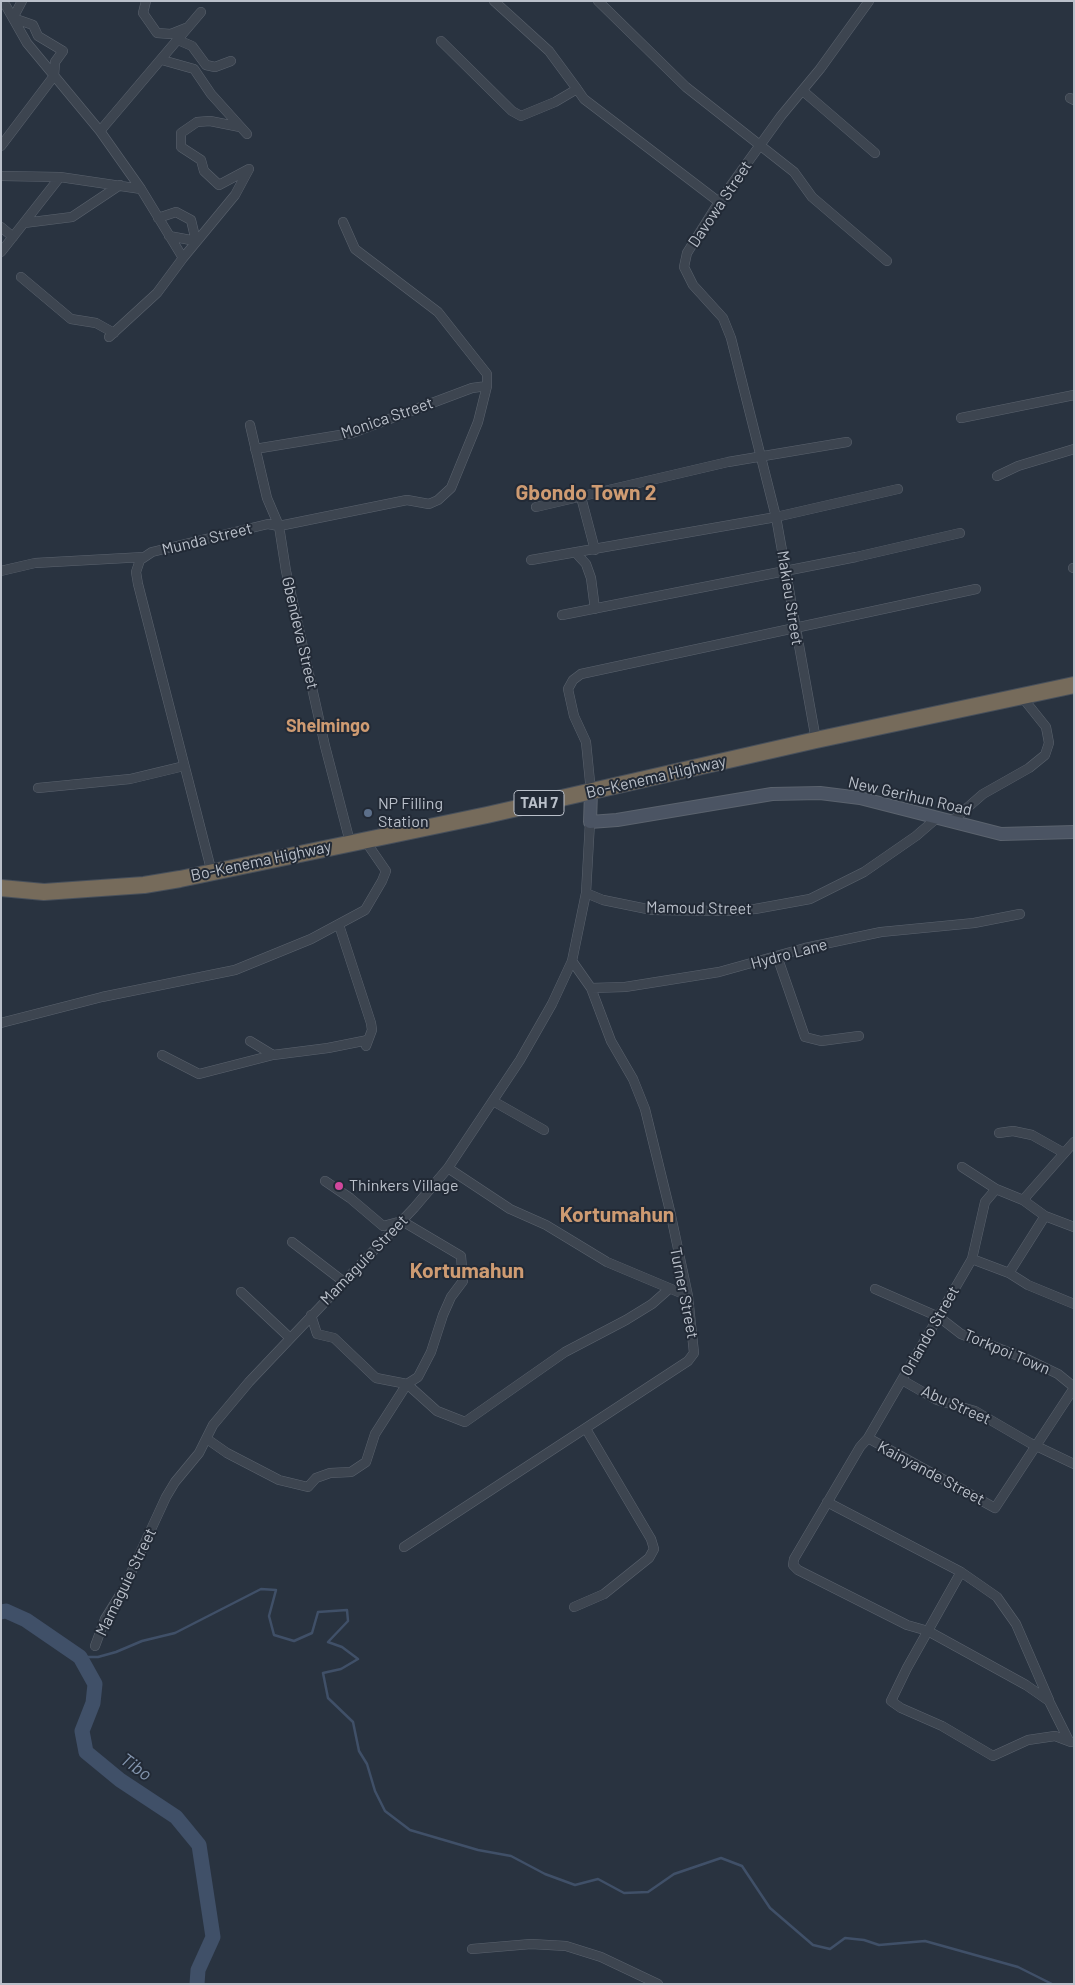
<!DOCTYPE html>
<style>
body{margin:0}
#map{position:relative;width:1075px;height:1985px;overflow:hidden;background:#293340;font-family:Barlow,sans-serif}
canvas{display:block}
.frame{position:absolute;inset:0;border:2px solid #bac0ca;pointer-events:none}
</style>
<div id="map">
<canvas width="1075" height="1985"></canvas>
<div class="frame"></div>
</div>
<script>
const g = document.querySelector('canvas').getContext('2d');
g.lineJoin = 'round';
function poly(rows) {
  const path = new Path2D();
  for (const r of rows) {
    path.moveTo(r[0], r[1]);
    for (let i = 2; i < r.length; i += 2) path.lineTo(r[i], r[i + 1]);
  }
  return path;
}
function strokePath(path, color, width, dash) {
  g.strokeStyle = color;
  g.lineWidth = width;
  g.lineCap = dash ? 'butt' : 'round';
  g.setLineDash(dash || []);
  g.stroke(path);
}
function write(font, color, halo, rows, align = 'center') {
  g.font = font + ' Barlow,sans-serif';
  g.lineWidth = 4;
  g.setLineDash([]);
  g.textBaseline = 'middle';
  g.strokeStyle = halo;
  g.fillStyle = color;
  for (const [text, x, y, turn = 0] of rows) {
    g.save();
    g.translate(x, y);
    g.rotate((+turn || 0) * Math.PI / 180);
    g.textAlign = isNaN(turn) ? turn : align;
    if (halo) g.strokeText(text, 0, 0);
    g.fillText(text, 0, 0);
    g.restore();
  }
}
const stream = poly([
 [80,1657,98,1657,116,1652,142,1641,175,1633,261,1589,276,1590,269,1616,274,1635,294,1641,312,1633,318,1612,347,1610,348,1621,328,1642,342,1647,358,1659,341,1669,323,1673,328,1698,353,1722,359,1751,367,1764,375,1791,385,1811,410,1830,478,1850,511,1856,545,1874,575,1885,598,1879,624,1893,648,1892,674,1874,721,1858,742,1866,770,1908,813,1945,830,1949,845,1938,864,1940,879,1945,925,1941,1018,1967,1052,1984]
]);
const river = poly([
 [1,1612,6,1611,26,1620,80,1657,95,1684,93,1703,82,1731,86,1752,120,1780,176,1817,199,1845,213,1937,198,1970,197,1984]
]);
const street = poly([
 [146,1,143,13,157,33,171,34,186,28],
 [494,1,549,51,577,89],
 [598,1,686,87,794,172,812,197,887,261],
 [1,2,6,6,27,43,100,131,141,189,183,258],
 [178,40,192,46,206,65,215,67,231,61],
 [441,41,512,111,521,116,555,102,577,89,584,99,719,202],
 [162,60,194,69,211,94,247,134],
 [803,91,875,153],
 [1070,98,1074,100],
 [100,131,201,12],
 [1,146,54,76,55,62,63,51,38,36,33,25,13,18,22,1],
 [1,176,60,177,141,189],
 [158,218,176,212,191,220,196,241,169,236],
 [24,223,72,217,120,185],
 [1,227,13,237],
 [1,252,60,177],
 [21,277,71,319,96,323,114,333],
 [109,337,157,293,183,258,235,195,249,169,219,185,204,171,201,160,181,147,181,133,197,122,210,121,240,127],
 [961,418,1074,395],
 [250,425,267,498,279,526,286,571,325,746,350,842],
 [255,449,352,433,472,388,487,386],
 [997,476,1018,466,1074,449],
 [581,497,595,550],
 [536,507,728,462,847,442],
 [576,553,586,564,591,578,595,609],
 [531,560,776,517,898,489],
 [1073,568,1074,568],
 [1,571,35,563,144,557],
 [562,615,856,557,960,533],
 [816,740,776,517,731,338,723,318,693,285,684,267,687,253,719,202,781,116,820,69,869,1],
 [38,788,130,779,184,766],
 [591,792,586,742,574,716,568,689,573,680,581,674,976,589],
 [952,821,983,794,1029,768,1045,755,1049,743,1046,727,1022,697],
 [212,873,138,584,136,572,140,560,152,552,268,524,279,526,407,500,429,504,438,500,451,488,478,422,487,386,487,374,438,312,355,249,343,222],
 [586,893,603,900,652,910,728,911,755,909,810,899,864,872,916,836,938,817],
 [339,925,371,1023,372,1030,366,1046],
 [777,956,805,1037,821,1041,859,1036],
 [572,961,591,988,625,987,719,972,805,948,881,932,974,923,1020,914],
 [1,1023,102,997,235,970,311,939,365,910,382,881,386,871,364,839],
 [250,1041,273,1055,328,1048,368,1040],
 [162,1055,199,1074,273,1055],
 [493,1101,544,1130],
 [999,1133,1013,1131,1032,1135,1064,1153],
 [962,1167,996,1189],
 [448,1168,510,1209,546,1225,607,1262,688,1296],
 [1023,1200,1045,1216,1074,1227],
 [1045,1216,1009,1273,1028,1285,1074,1304],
 [292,1242,344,1282],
 [972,1259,1009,1273],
 [875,1289,939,1317,961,1334,1029,1360,1058,1374,1074,1387],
 [241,1292,290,1338],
 [311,1315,317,1334,334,1338,376,1378,407,1384,437,1411,465,1422,565,1352,626,1320,652,1304,669,1289],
 [902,1380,937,1400,975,1411,1030,1443,1074,1464],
 [868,1438,995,1508,1074,1388],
 [207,1439,227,1453,279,1480,308,1487,316,1478,330,1473,351,1472,366,1462,375,1434,407,1384,418,1377,431,1352,443,1315,451,1297,463,1281,461,1256,402,1221,383,1226,350,1198,325,1181],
 [827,1502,961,1572,997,1597,1016,1624,1049,1700],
 [404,1547,688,1361,694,1353,688,1296,670,1211,645,1109,633,1079,611,1041,591,988],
 [961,1572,907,1668,891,1701,901,1708,942,1726,993,1756,1028,1740,1055,1736,1071,1742],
 [574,1607,604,1594,649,1558,654,1549,651,1539,586,1429],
 [95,1646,105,1619,123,1590,166,1497,175,1482,199,1453,213,1425,249,1382,414,1208,448,1168,520,1060,552,1004,572,961,586,893,590,822],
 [1069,1741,1049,1701,1026,1685,928,1631,907,1625,798,1570,793,1565,794,1559,860,1447,868,1438,972,1259,985,1202,996,1189,1023,1200,1074,1142],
 [472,1949,531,1944,566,1946,601,1957,658,1984]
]);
const secondary = poly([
 [591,792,590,822,617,820,772,794,820,793,860,798,1001,834,1074,832]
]);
const highway = poly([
 [1,888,44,892,144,885,180,879,487,815,816,740,1074,685]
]);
const markers = [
 [368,813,5,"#5c6f8a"],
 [339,1186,5,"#d1479c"]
];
const shields = [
 [539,803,50]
];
const shieldNames = [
 ["TAH 7",539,803]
];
const streetNames = [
 ["Davowa Street",720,204,-56],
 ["Monica Street",387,418,-19],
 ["Munda Street",207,539,-14],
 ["Makieu Street",790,598,81],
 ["Gbendeva Street",300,633,77],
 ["Bo-Kenema Highway",656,777,-13],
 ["New Gerihun Road",910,796,13],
 ["Bo-Kenema Highway",261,861,-12],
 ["Mamoud Street",699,908,1],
 ["Hydro Lane",789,954,-15],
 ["Mamaguie Street",364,1260,-46],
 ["Turner Street",684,1293,79],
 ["Orlando Street",930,1331,-60],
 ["Torkpoi Town",1007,1352,23],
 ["Abu Street",956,1405,24],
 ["Kainyande Street",931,1473,28],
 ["Mamaguie Street",126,1582,-64]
];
const poiNames = [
 ["NP Filling",378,804],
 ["Station",378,822],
 ["Thinkers Village",349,1186]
];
const neighbourhoodNames = [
 ["Shelmingo",328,726]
];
const waterNames = [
 ["Tibo",136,1767,36]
];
const districtNames = [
 ["Gbondo Town 2",586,493],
 ["Kortumahun",617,1215],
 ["Kortumahun",467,1271]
];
strokePath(stream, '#405068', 2.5);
strokePath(river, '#405068', 15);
strokePath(street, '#5b636e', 10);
strokePath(secondary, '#5b636e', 14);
strokePath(highway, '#48505b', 18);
strokePath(street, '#3d4550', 9);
strokePath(secondary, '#4b5463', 12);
strokePath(highway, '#766b5b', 16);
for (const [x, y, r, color] of markers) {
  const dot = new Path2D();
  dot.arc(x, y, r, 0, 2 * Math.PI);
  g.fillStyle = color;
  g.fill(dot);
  strokePath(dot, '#222a36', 2);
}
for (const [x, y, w] of shields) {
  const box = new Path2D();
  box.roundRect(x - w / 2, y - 12.5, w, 25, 4);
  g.fillStyle = '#222a36';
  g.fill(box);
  strokePath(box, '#bac0ca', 1);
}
write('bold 15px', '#bac0ca', null, shieldNames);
write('16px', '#bac0ca', '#222a36', streetNames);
write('16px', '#bac0ca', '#222a36', poiNames, 'left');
write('bold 18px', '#ce9b72', '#222a36', neighbourhoodNames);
write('italic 18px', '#8496af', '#222a36', waterNames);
write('bold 21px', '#ce9b72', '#222a36', districtNames);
</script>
